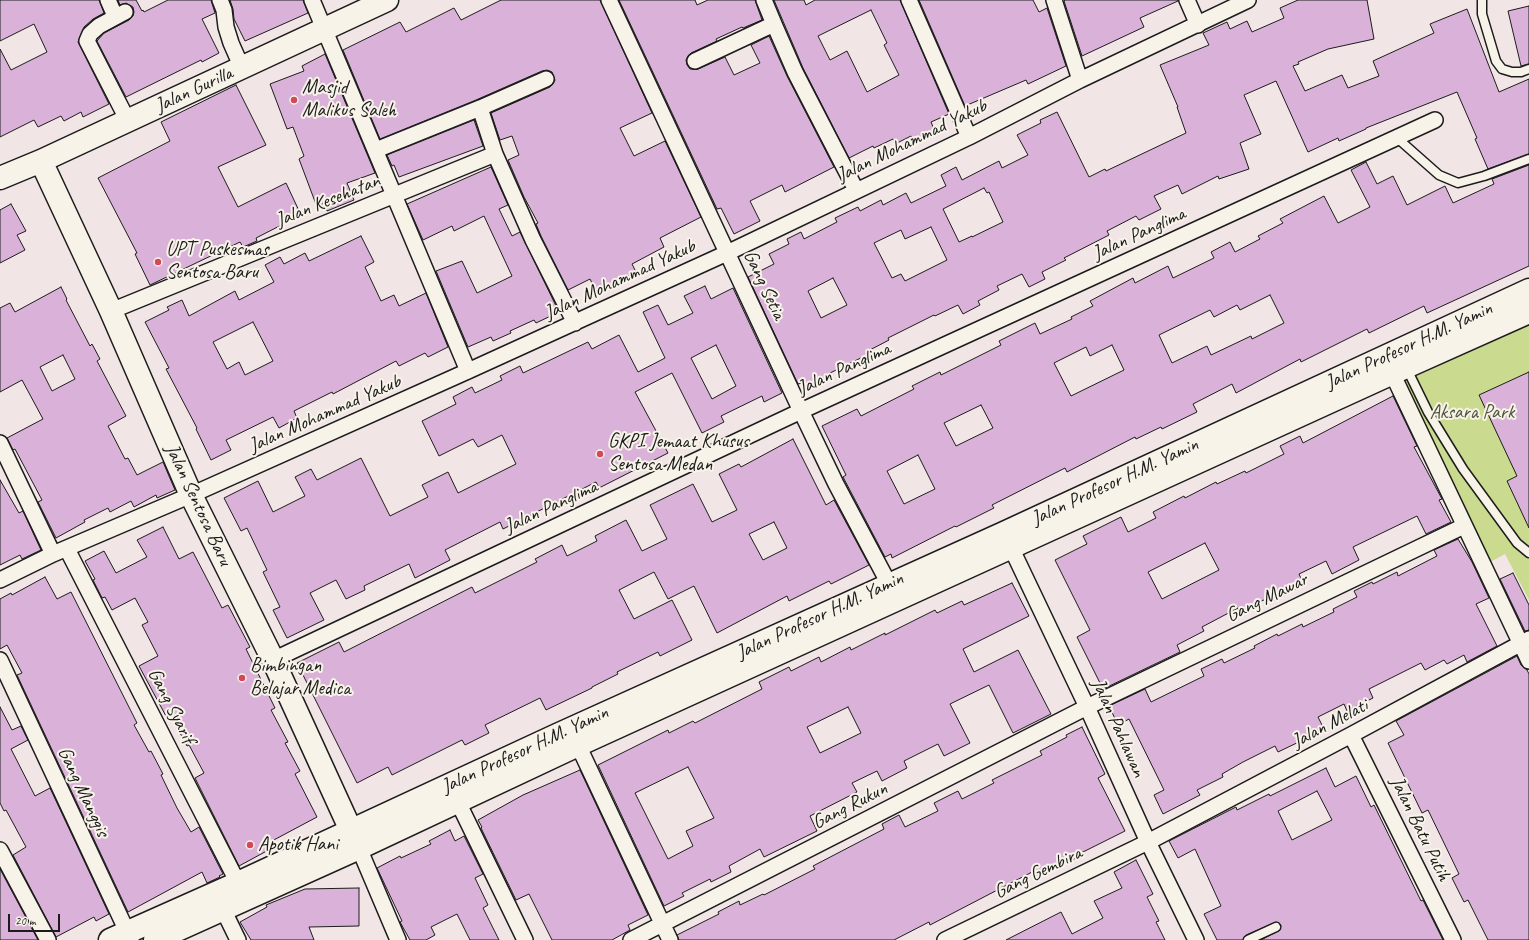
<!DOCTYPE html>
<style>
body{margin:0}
#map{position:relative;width:1529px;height:940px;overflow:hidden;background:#f1e6e5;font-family:Caveat,sans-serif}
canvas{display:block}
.scale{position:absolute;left:8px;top:914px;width:52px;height:18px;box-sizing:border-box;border:2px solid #1c1c1c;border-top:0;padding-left:5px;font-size:12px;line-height:14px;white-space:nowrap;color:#1c1c1c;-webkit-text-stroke:3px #f7f3e8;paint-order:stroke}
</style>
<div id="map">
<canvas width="1529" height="940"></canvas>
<div class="scale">20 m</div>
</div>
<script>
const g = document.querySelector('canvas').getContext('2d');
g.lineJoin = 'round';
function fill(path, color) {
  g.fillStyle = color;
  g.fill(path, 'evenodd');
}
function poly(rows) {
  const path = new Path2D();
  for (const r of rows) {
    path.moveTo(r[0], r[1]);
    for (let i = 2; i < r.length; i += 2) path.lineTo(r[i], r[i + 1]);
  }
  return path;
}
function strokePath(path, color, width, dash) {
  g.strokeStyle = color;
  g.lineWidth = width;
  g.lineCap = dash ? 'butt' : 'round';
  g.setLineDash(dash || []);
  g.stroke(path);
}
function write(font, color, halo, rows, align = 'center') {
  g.font = font + ' Caveat,sans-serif';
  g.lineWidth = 4;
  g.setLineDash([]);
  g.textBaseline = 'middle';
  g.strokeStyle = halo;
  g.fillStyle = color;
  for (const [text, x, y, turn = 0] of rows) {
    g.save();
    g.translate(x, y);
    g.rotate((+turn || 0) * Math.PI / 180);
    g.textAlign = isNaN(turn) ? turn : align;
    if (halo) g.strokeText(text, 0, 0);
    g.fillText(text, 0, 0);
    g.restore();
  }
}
const green = poly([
 [1529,324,1529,600,1505,554,1481,567,1395,385]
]);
const building = poly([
 [0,0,99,0,104,13,93,19,84,27,78,42,109,104,83,117,81,112,64,121,61,116,38,127,34,120,0,137,0,49,11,70,47,52,34,24,0,41,0,0],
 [118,0,136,0,142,11,143,10,144,12,168,0,211,0,215,13,202,19,219,53,202,62,201,60,126,97,97,41,104,33,129,20,133,16,134,12,133,7,126,3,120,5,118,0],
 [230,0,303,0,308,13,245,41,234,19,233,9,230,0],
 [501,0,600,0,652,113,620,128,634,156,665,141,701,217,660,238,664,247,632,264,636,272,596,291,590,279,568,290,541,236,536,224,538,223,524,197,508,160,519,155,512,136,500,140,491,113,550,87,553,84,555,80,552,72,547,70,542,71,476,100,380,139,343,50,400,22,406,32,454,8,461,20,501,0],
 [619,0,695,0,697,5,708,0,755,0,762,20,743,28,742,27,716,39,717,41,691,53,688,56,686,60,687,65,690,69,698,69,725,57,734,75,760,63,751,45,769,36,787,76,834,167,785,192,782,185,750,201,760,221,734,234,721,208,717,209,619,0],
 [774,0,804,0,806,5,815,0,900,0,949,114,931,122,936,134,915,144,911,136,895,144,893,139,874,148,873,146,849,158,803,68,774,0],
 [871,10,887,43,884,45,899,75,867,92,847,51,830,60,818,36,871,10],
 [919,0,1033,0,1039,12,1047,8,1066,66,1028,84,1026,80,965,106,919,0],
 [1065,0,1178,0,1178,1,1140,18,1144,27,1082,56,1064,1,1065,0],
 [1298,0,1367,0,1374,39,1328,49,1298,62,1299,64,1293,66,1305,91,1342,75,1348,88,1379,76,1373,61,1434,33,1430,24,1467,9,1499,92,1529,79,1529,154,1488,169,1475,139,1477,138,1457,92,1366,128,1366,129,1339,141,1338,138,1308,152,1276,81,1244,95,1261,134,1240,143,1249,169,1219,179,1218,176,1182,194,1178,185,1154,196,1161,209,1139,220,1136,216,1107,231,1109,235,1064,258,1066,260,1042,272,1045,279,1029,287,1022,274,997,286,999,290,978,301,980,305,963,314,958,305,935,316,934,315,888,338,889,340,866,352,867,355,826,375,828,378,805,389,802,383,798,384,748,277,774,264,769,254,789,244,787,239,801,232,804,239,837,222,835,218,858,207,860,211,881,200,883,205,906,193,911,203,946,186,941,175,956,167,962,180,999,161,1002,168,1028,155,1017,135,1041,123,1040,120,1057,112,1089,177,1105,169,1106,171,1186,133,1177,107,1178,107,1160,65,1209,45,1203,33,1227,22,1230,29,1247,21,1252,32,1284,18,1280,8,1298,0],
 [984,188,987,193,989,192,1003,222,972,237,972,236,959,242,943,209,984,188],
 [931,227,947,260,905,281,901,274,892,278,874,243,901,230,905,239,931,227],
 [833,278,847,305,821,318,808,291,833,278],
 [1529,6,1529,64,1521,66,1508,11,1529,6],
 [325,54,375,173,347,183,354,200,327,211,324,203,317,207,299,159,304,156,293,127,287,129,270,84,304,71,302,66,325,54],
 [236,85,266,145,218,167,238,207,286,183,301,215,256,238,257,241,243,247,240,242,150,285,135,254,137,253,98,178,170,141,161,122,236,85],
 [474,120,483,146,399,177,394,165,392,166,387,155,474,120],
 [1366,162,1377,184,1393,176,1407,205,1445,186,1453,203,1494,184,1492,179,1529,165,1529,266,1427,313,1424,306,1369,333,1367,329,1301,362,1300,359,1236,393,1232,384,1193,404,1197,412,1162,429,1161,427,1136,439,1135,437,1067,472,1065,468,992,505,994,508,956,527,955,526,892,558,891,554,885,557,843,477,846,475,822,426,857,409,861,416,914,389,912,386,940,372,941,375,1001,345,999,341,1035,323,1040,334,1072,319,1071,317,1093,306,1090,301,1133,278,1135,283,1168,266,1173,278,1214,258,1211,252,1230,242,1235,252,1260,239,1258,236,1283,223,1280,219,1324,196,1338,223,1370,207,1351,170,1366,162],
 [1270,295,1284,323,1252,339,1251,336,1211,355,1207,346,1172,363,1159,335,1210,310,1214,317,1237,305,1240,310,1270,295],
 [1112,345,1124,370,1071,396,1054,363,1086,347,1090,356,1112,345],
 [981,405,993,428,956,446,944,423,981,405],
 [918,455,935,489,904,504,887,471,918,455],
 [491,167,508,205,499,209,512,236,520,232,559,312,536,323,534,320,510,331,511,333,493,341,491,337,468,347,436,271,462,261,477,293,512,276,484,216,454,231,452,226,423,240,407,204,491,167],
 [11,204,26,231,17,235,25,250,0,263,0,210,11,204],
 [361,236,374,262,365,267,381,301,394,295,399,306,426,293,448,347,428,357,425,353,399,366,396,361,333,394,332,392,294,411,297,418,279,428,273,417,226,440,231,450,211,460,196,429,197,428,166,369,169,368,145,322,169,310,167,307,182,300,189,316,235,291,239,300,274,282,265,265,280,257,284,264,305,253,309,261,361,236],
 [253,322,273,361,245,375,239,362,227,369,213,342,253,322],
 [705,286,711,299,733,288,782,393,764,402,762,396,721,416,724,422,702,433,672,373,635,392,668,453,599,488,596,482,503,529,500,522,445,550,450,560,415,578,409,564,364,586,365,590,346,599,336,580,310,593,324,620,287,638,273,610,280,607,263,572,267,570,247,528,241,531,224,498,258,481,273,512,305,496,295,477,311,469,317,480,361,458,390,516,428,497,422,485,448,472,458,493,516,464,502,435,478,447,473,439,439,456,422,421,456,404,453,397,472,387,475,393,502,380,500,376,520,366,523,373,588,342,592,349,619,335,638,372,665,358,643,312,658,305,668,325,693,313,684,296,705,286],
 [716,345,736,386,712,399,691,358,716,345],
 [61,287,67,299,66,300,90,346,92,344,100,359,97,361,126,416,108,426,125,459,128,458,137,475,163,462,175,490,157,498,156,495,134,507,131,501,110,512,108,508,84,520,85,522,56,538,38,502,42,500,15,449,13,450,7,438,43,419,22,380,0,392,0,308,10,303,15,312,61,287],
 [63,355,75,379,52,391,40,367,63,355],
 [1529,372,1529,528,1507,481,1517,476,1479,395,1529,372],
 [1393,396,1417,446,1414,447,1442,499,1439,500,1451,522,1426,534,1417,516,1353,547,1359,560,1332,574,1326,561,1299,574,1304,585,1272,601,1270,597,1239,612,1238,608,1202,627,1204,631,1177,645,1180,652,1103,689,1077,637,1090,630,1055,560,1087,544,1083,536,1121,517,1128,532,1156,518,1153,512,1184,496,1185,498,1216,482,1217,484,1245,471,1246,473,1284,454,1280,446,1300,436,1303,443,1393,396],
 [1205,543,1219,570,1162,599,1148,572,1205,543],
 [793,439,826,505,834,500,869,565,831,584,829,581,789,601,787,596,717,633,694,586,668,599,654,572,619,590,634,619,672,600,692,640,660,656,658,652,617,672,618,674,592,687,592,688,546,710,540,698,485,725,489,733,465,745,462,740,392,775,388,767,357,783,297,663,339,642,344,652,472,587,475,593,537,562,535,559,562,545,567,556,597,541,595,536,626,520,642,551,667,539,650,505,693,484,712,522,737,510,719,474,739,464,741,467,793,439],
 [774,522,787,548,763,560,749,534,774,522],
 [0,480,19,513,23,511,41,550,22,559,20,555,0,565,0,480],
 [163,527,179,559,193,552,222,608,228,605,250,647,246,649,275,708,271,710,288,742,285,743,300,771,295,774,317,817,270,842,274,847,239,866,195,778,204,773,189,745,187,746,171,716,167,718,139,666,158,656,142,625,148,622,135,598,112,610,105,597,102,598,93,580,95,579,85,561,104,551,116,573,147,557,137,540,163,527],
 [1458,539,1472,562,1489,598,1476,604,1497,646,1467,662,1464,655,1447,664,1444,660,1425,670,1421,663,1369,689,1373,698,1347,711,1344,704,1318,717,1323,727,1302,738,1303,740,1278,752,1275,746,1243,762,1222,774,1223,777,1197,790,1200,795,1163,814,1154,795,1164,790,1129,719,1118,725,1109,706,1145,689,1151,702,1204,676,1201,669,1222,659,1224,663,1255,648,1254,646,1277,634,1278,636,1302,624,1303,627,1334,612,1333,609,1357,597,1354,591,1372,582,1373,584,1397,572,1398,576,1437,556,1434,550,1458,539],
 [1513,573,1529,605,1529,630,1525,631,1500,579,1513,573],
 [45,577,57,599,71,592,137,723,134,725,149,752,151,751,163,774,161,775,177,808,191,832,199,827,223,874,219,876,220,877,207,883,202,872,128,912,17,675,22,673,7,645,0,649,0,599,11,593,12,595,45,577],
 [1012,583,1029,616,963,649,974,672,1018,650,1051,714,1013,733,989,685,950,704,970,743,944,756,938,744,904,761,907,768,882,781,877,771,852,783,857,792,810,816,817,831,764,857,760,849,729,866,731,872,711,882,710,879,682,893,684,896,664,906,598,765,668,730,669,733,693,721,695,723,762,689,759,682,789,667,791,671,819,657,821,662,850,647,851,650,885,633,885,635,935,610,937,613,962,601,964,605,1012,583],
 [848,707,861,733,820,753,807,727,848,707],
 [688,767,714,818,686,831,693,846,668,859,635,793,688,767],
 [1517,656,1521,665,1527,670,1529,674,1529,940,1488,940,1468,900,1464,902,1452,878,1459,874,1428,810,1422,813,1388,743,1404,735,1396,721,1517,656],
 [0,707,12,730,21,726,28,740,11,749,35,796,50,788,109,914,96,921,94,917,56,937,13,855,26,847,6,810,4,811,0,803,0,707],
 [1082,727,1105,774,1098,778,1125,831,1077,855,1078,857,1037,878,1034,871,930,925,929,922,894,940,679,940,677,935,719,914,718,912,739,901,740,905,763,894,764,895,815,869,813,866,884,829,882,824,899,815,905,827,938,811,934,803,958,791,962,799,994,783,992,780,1042,755,1040,751,1067,737,1066,735,1082,727],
 [1326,768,1335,787,1356,776,1371,807,1374,805,1421,901,1423,900,1443,940,1261,940,1280,930,1281,925,1276,922,1246,935,1243,940,1217,940,1204,914,1221,906,1195,849,1178,858,1169,841,1236,807,1237,810,1269,794,1270,796,1326,768],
 [1317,791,1332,820,1292,840,1278,811,1317,791],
 [580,770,648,915,628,925,630,930,612,940,552,940,529,894,516,900,481,828,482,827,478,820,523,795,580,770],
 [450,830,455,841,464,836,483,874,475,878,488,905,483,908,499,940,470,940,457,914,431,927,435,935,426,940,410,940,400,922,402,921,377,868,400,856,401,858,431,844,429,841,450,830],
 [1136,860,1153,894,1147,897,1159,921,1156,922,1165,940,1006,940,1061,912,1072,934,1103,918,1094,901,1122,888,1114,872,1136,860],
 [0,869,38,940,0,940,0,869],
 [359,888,359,926,309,927,314,940,251,940,240,922,267,907,266,905,305,889,359,888]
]);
const lane = poly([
 [1482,0,1482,14,1496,61,1502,69,1512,72,1521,72,1529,69],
 [1396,137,1439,175,1458,183,1484,176,1529,159],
 [1406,367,1428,412,1463,469,1517,543,1529,553],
 [1248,940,1276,927]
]);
const street = poly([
 [108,0,115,16],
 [220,0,224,10,226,27,231,43,242,68],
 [312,0,468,371],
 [609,0,801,411,836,484,889,584],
 [764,0,774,24],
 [909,0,969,137],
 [1054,0,1080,80],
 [1187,0,1198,25],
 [125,12,99,26,90,34,87,41,128,121],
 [695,61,774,24,795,72,856,190],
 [376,150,480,108,546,79],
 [495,154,533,240,575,323],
 [111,311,495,154,480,108],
 [1392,373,1529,661],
 [0,443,53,554],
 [1007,539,1087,707,1148,842,1196,940],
 [67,549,238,883],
 [0,580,53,554,191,495,468,371,727,253,969,137,1080,80,1248,0],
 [0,660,131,940],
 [273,660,801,411,1435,120],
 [1351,735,1453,940],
 [578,745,670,940],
 [458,802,525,940],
 [359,848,398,940],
 [0,850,48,940],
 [219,901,238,940],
 [631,940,1087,707,1464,526],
 [945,940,1148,842,1351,735,1529,639]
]);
const secondary = poly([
 [41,161,111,311,191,495,273,660,359,848],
 [0,178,41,161,387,0]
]);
const primary = poly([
 [110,940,238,883,557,735,1004,533,1529,290],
 [155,940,359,848,578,745,1406,367,1529,312]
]);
const markers = [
 [294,100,4,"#d1495b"],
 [158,262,4,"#d1495b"],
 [600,454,4,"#d1495b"],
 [242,678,4,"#d1495b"],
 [250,845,4,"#d1495b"]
];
const poiNames = [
 ["Masjid",302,88],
 ["Malikus Saleh",302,111],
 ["UPT Puskesmas",166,250],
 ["Sentosa Baru",166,273],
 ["GKPI Jemaat Khusus",608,442],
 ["Sentosa Medan",608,465],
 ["Bimbingan",250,666],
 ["Belajar Medica",250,689],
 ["Apotik Hani",258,845]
];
const streetNames = [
 ["Jalan Gurilla",194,90,-25],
 ["Jalan Mohammad Yakub",912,141,-26],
 ["Jalan Kesehatan",328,201,-22],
 ["Jalan Panglima",1139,234,-25],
 ["Jalan Mohammad Yakub",620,280,-25],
 ["Gang Setia",764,285,65],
 ["Jalan Profesor H.M. Yamin",1409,346,-25],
 ["Jalan Panglima",844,369,-25],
 ["Jalan Mohammad Yakub",325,414,-24],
 ["Jalan Profesor H.M. Yamin",1115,482,-25],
 ["Jalan Sentosa Baru",198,505,65],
 ["Jalan Panglima",551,507,-25],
 ["Gang Mawar",1267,598,-26],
 ["Jalan Profesor H.M. Yamin",820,616,-25],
 ["Gang Syarif",171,706,63],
 ["Jalan Melati",1330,724,-28],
 ["Jalan Pahlawan",1118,728,66],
 ["Jalan Profesor H.M. Yamin",525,750,-25],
 ["Gang Manggis",83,792,65],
 ["Gang Rukun",850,806,-27],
 ["Jalan Batu Putih",1420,829,64],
 ["Gang Gembira",1038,873,-26]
];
const parkNames = [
 ["Aksara Park",1472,413]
];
fill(green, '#cada8e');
fill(building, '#dab2d9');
strokePath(building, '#1c1c1c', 1);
strokePath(lane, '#1c1c1c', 11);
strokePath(street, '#1c1c1c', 18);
strokePath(secondary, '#1c1c1c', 25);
strokePath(primary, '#1c1c1c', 25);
strokePath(lane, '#f7f3e8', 8);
strokePath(street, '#f7f3e8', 15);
strokePath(secondary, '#f7f3e8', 22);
strokePath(primary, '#f7f3e8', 22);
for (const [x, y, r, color] of markers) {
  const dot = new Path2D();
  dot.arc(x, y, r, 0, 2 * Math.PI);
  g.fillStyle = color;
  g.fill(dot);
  strokePath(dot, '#f7f3e8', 1.5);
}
write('20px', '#1c1c1c', '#f7f3e8', poiNames, 'left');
write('20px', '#1c1c1c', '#f7f3e8', streetNames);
write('20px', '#50553e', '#f7f3e8', parkNames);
</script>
